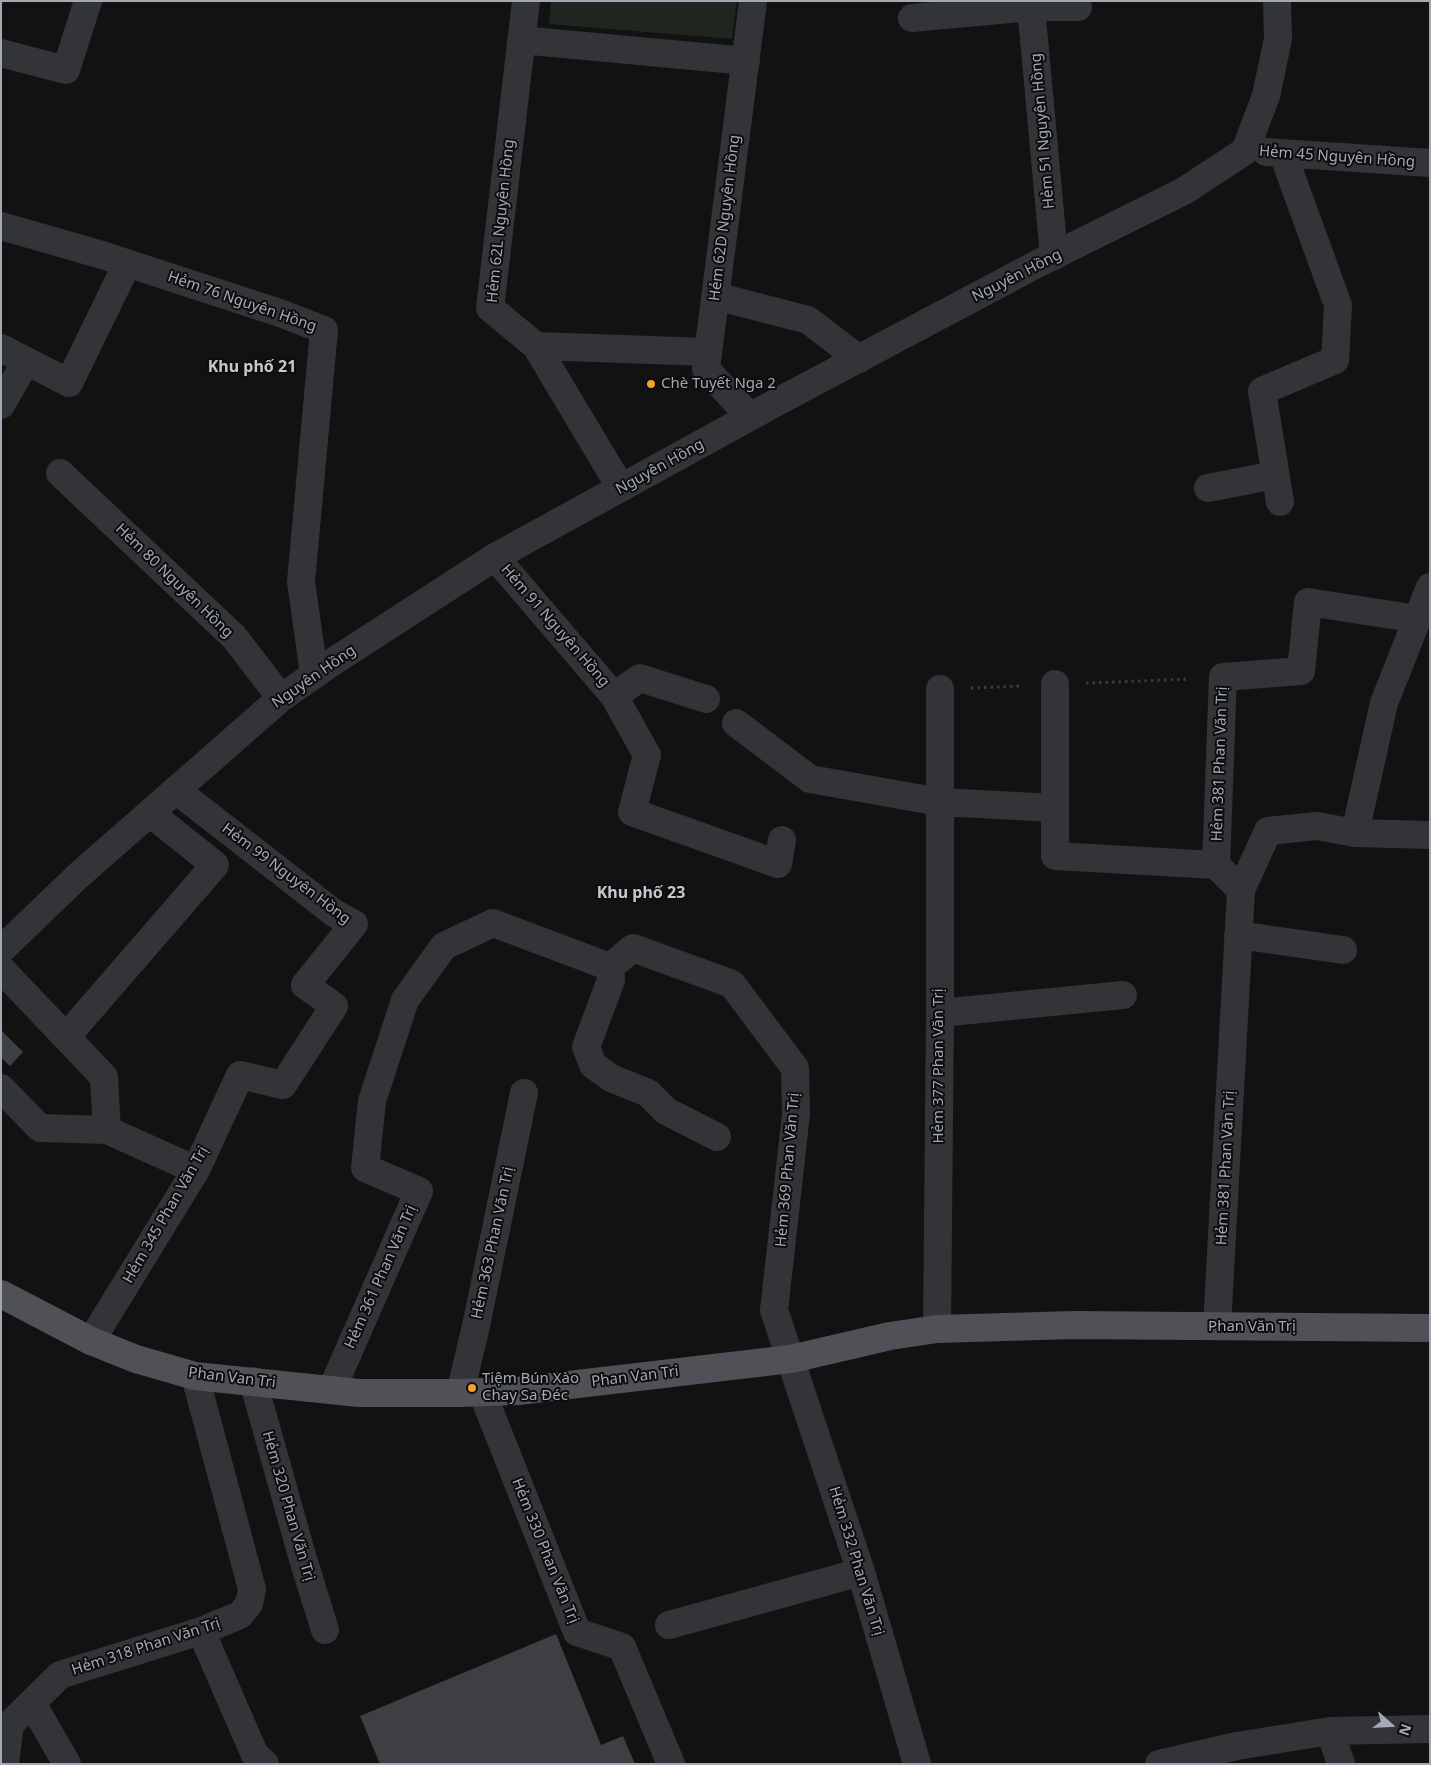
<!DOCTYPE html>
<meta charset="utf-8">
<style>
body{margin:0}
#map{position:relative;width:1431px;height:1765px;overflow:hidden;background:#121213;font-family:"Noto Sans",sans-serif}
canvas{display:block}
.frame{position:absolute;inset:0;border:2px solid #a3a9b4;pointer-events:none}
.north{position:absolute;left:1366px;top:1700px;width:50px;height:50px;-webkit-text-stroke:4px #0d0d0e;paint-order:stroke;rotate:109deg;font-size:14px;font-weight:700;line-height:20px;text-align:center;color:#a3a9b4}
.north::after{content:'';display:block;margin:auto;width:18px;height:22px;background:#a3a9b4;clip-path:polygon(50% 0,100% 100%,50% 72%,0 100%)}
</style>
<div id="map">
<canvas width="1431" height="1765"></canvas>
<div class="frame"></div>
<div class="north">N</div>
</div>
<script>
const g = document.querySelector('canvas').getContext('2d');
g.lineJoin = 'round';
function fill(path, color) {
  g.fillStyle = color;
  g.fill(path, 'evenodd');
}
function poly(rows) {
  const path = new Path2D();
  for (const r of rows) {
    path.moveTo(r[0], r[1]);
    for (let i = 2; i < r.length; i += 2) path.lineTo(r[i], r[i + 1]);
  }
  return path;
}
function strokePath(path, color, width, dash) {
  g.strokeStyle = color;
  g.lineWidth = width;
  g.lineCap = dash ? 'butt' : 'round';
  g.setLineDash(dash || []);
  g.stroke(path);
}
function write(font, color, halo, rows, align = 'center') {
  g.font = font + ' "Noto Sans",sans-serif';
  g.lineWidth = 4;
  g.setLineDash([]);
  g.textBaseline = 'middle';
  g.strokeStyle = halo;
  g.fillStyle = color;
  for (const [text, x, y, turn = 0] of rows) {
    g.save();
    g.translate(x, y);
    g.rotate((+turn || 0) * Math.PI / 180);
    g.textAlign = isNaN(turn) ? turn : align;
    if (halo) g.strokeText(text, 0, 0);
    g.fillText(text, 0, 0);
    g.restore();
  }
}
const green = poly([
 [551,1,737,1,732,39,549,24]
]);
const building = poly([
 [1,1030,23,1052,10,1066,1,1058],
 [556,1634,601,1745,623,1736,635,1764,380,1764,360,1716]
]);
const path = poly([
 [1086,683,1190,679],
 [971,688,1022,686]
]);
const minor = poly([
 [526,1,490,308,536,346,621,488],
 [1031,7,1054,256],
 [912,18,1031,7,1078,7],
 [521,40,746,61],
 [1,53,66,70,88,1],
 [1266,152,1430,163],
 [1,226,102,255,280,313,324,330,301,582,314,674],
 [715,296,808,320,859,359],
 [536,346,708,352],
 [1,348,69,383,127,264],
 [1,405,26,361],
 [750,417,706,369,753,1],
 [60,473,234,637,281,698],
 [1208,488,1275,475],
 [1280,502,1262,391,1335,360,1338,305,1283,154],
 [495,557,614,696,640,678,706,699],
 [1055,684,1055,856,1216,865],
 [614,696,647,755,632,812,778,864,782,840],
 [736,723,810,779,940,802,1055,808],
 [1355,833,1430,835],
 [1241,890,1216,865,1223,677,1301,671,1308,602,1417,619],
 [1238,935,1343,950],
 [1,950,79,875,281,698,334,661,495,557,777,402,1039,263,1184,191,1245,151,1266,96,1278,39,1277,1],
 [610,967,633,948,732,984,795,1068,796,1114,774,1310,861,1572,917,1764],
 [610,967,611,980,586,1047,593,1065,611,1078,648,1093,666,1111,717,1137],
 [1,969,104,1077,107,1130],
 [940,1013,1123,995],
 [66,1037,215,865,150,813],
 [1,1088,40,1128,107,1130,196,1170],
 [1217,1326,1241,890,1268,831,1317,826,1355,833,1384,703,1430,587],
 [937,1329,940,1013,940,689],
 [91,1341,196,1170,240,1075,283,1085,334,1006,305,985,354,924,334,913,176,790],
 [253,1381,303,1559,325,1630],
 [332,1389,419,1191,365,1168,372,1101,405,1000,444,946,493,923,610,967],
 [482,1392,577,1632,622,1647,671,1764],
 [460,1393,476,1326,524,1093],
 [669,1625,861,1572],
 [201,1631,255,1755,265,1764],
 [32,1703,67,1764],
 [1330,1731,1341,1764],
 [5,1764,10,1724,60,1675,201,1631,240,1615,249,1604,252,1589,195,1376],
 [1159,1764,1237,1746,1330,1731,1430,1729]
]);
const major = poly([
 [1,1294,91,1341,136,1359,195,1376,359,1393,460,1393,518,1391,791,1359,890,1336,937,1329,1074,1325,1430,1328]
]);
const markers = [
 [651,384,5,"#f4a22a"],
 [472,1388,5,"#f4a22a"]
];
const streetNames = [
 ["Hẻm 51 Nguyên Hồng",1043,131,-95],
 ["Hẻm 45 Nguyên Hồng",1337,157,4],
 ["Hẻm 62D Nguyên Hồng",725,218,-83],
 ["Hẻm 62L Nguyên Hồng",501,221,-84],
 ["Nguyên Hồng",1017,276,-27],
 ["Hẻm 76 Nguyên Hồng",242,302,19],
 ["Nguyên Hồng",660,467,-29],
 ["Hẻm 80 Nguyên Hồng",174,581,44],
 ["Hẻm 91 Nguyên Hồng",555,626,49],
 ["Nguyên Hồng",314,677,-35],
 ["Hẻm 381 Phan Văn Trị",1220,764,-88],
 ["Hẻm 99 Nguyên Hồng",286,874,37],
 ["Hẻm 377 Phan Văn Trị",939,1066,-90],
 ["Hẻm 381 Phan Văn Trị",1226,1168,-87],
 ["Hẻm 369 Phan Văn Trị",788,1170,-85],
 ["Hẻm 345 Phan Văn Trị",166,1215,-60],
 ["Hẻm 363 Phan Văn Trị",493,1243,-78],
 ["Hẻm 361 Phan Văn Trị",381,1277,-66],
 ["Phan Văn Trị",1252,1327],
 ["Phan Van Tri",635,1377,-7],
 ["Phan Van Tri",232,1378,7],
 ["Hẻm 320 Phan Văn Trị",288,1506,74],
 ["Hẻm 330 Phan Văn Trị",545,1551,68],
 ["Hẻm 332 Phan Văn Trị",856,1561,73],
 ["Hẻm 318 Phan Văn Trị",146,1647,-18]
];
const poiNames = [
 ["Chè Tuyết Nga 2",661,384],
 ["Tiệm Bún Xào",482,1379],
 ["Chay Sa Đéc",482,1396]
];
const neighbourhoodNames = [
 ["Khu phố 21",252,367],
 ["Khu phố 23",641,893]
];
fill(green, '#1e261f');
fill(building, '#3e3f43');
strokePath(path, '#393b3f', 3, [2.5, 4]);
strokePath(minor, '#333438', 28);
strokePath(major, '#4f5157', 28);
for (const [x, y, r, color] of markers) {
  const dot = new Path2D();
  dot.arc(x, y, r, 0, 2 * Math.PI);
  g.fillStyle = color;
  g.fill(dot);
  strokePath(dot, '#0d0d0e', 2);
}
write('15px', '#a3a9b4', '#0d0d0e', streetNames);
write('15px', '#a3a9b4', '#0d0d0e', poiNames, 'left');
write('bold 16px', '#c4c8d0', '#0d0d0e', neighbourhoodNames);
</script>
